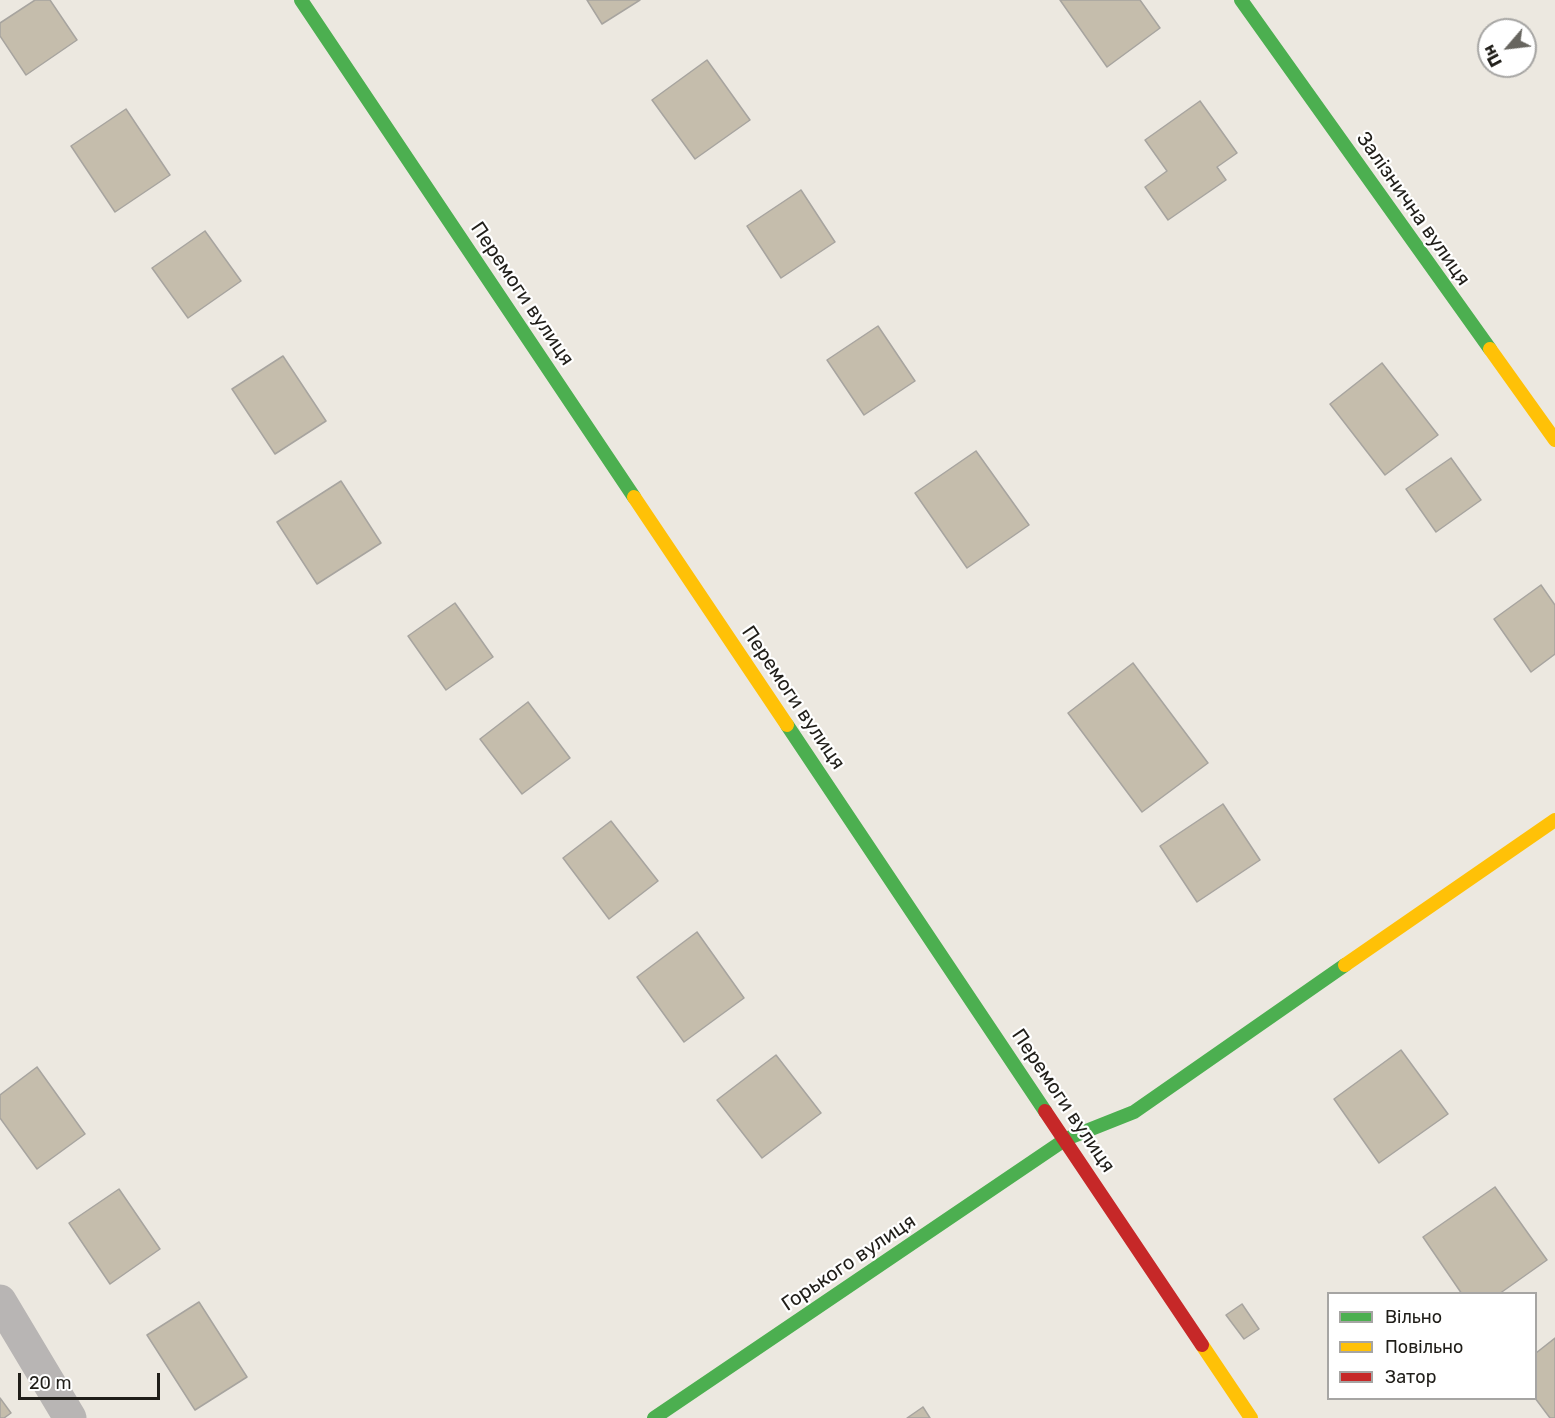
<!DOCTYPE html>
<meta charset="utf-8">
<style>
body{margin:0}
#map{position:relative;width:1555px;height:1418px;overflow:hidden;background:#ece8e0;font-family:Rubik,sans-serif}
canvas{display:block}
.legend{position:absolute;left:1327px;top:1292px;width:210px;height:108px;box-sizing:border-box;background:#fff;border:2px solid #a6a5a3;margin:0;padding:8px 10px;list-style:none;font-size:18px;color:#201e19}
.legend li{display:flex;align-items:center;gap:12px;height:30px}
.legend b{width:30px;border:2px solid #a6a5a3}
.north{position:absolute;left:1477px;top:18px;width:60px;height:60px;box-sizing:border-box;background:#fff;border:2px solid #a6a5a3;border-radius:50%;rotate:242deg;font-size:16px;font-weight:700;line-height:24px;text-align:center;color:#201e19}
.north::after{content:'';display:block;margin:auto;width:21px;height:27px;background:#67655f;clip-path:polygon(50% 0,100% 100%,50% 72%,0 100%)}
.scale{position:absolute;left:18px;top:1373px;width:142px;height:27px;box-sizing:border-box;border:3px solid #201e19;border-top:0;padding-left:8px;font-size:18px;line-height:21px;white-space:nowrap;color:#201e19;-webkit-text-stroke:4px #fff;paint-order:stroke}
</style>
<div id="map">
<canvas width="1555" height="1418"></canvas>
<ul class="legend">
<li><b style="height:8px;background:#4caf50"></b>Вільно</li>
<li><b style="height:8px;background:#ffc107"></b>Повільно</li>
<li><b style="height:8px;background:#c62828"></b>Затор</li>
</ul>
<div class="north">Пн</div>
<div class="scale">20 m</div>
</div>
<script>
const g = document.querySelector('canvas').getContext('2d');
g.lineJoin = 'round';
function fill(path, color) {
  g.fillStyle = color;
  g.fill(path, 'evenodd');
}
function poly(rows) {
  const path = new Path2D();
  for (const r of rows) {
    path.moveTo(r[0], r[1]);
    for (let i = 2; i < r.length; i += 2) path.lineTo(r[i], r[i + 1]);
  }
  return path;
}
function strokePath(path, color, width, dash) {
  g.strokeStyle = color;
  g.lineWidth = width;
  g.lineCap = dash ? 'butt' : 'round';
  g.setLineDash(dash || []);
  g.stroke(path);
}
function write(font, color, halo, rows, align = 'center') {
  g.font = font + ' Rubik,sans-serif';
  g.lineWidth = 4.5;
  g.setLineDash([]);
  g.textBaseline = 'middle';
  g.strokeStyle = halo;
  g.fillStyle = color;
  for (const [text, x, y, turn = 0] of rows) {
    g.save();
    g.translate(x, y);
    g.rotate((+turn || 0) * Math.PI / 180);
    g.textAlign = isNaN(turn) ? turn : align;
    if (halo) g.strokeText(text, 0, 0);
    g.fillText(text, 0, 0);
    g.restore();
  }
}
const building = poly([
 [35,0,50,0,77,40,26,75,0,36,0,23,35,0],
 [587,0,640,0,602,24,587,0],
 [1060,0,1140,0,1160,28,1107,67,1060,0],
 [707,60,750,120,695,159,652,100,707,60],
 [1200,101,1237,153,1217,167,1226,180,1168,220,1145,187,1167,171,1145,140,1200,101],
 [126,109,170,175,115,212,71,146,126,109],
 [801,190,835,242,781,278,747,226,801,190],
 [205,231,241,281,188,318,152,268,205,231],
 [878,326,915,381,864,415,827,360,878,326],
 [283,356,326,421,275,454,232,389,283,356],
 [1382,363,1438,435,1385,475,1330,404,1382,363],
 [976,451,1029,525,967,568,915,493,976,451],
 [1451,458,1481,500,1436,532,1406,489,1451,458],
 [341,481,381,543,317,584,277,522,341,481],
 [1541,585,1555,605,1555,654,1531,672,1494,619,1541,585],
 [455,603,493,657,446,690,408,636,455,603],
 [1133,663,1208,763,1142,812,1068,713,1133,663],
 [528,702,570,758,522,794,480,739,528,702],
 [1223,804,1260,860,1197,902,1160,846,1223,804],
 [611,821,658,881,609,919,563,858,611,821],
 [697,932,744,998,684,1042,637,977,697,932],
 [1401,1050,1448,1114,1379,1163,1334,1099,1401,1050],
 [776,1055,821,1113,762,1158,717,1100,776,1055],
 [37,1067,85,1134,37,1169,0,1118,0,1095,37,1067],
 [1495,1187,1547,1260,1499,1294,1462,1294,1423,1237,1495,1187],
 [119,1189,160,1249,110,1284,69,1223,119,1189],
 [199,1302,247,1377,195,1410,147,1335,199,1302],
 [1242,1304,1259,1329,1244,1339,1226,1315,1242,1304],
 [1555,1338,1555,1418,1550,1418,1535,1398,1536,1353,1555,1338],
 [0,1398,11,1413,4,1418,0,1418,0,1398],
 [923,1407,930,1418,907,1418,923,1407]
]);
const street = poly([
 [0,1301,70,1418]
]);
const fast = poly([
 [301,0,634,497],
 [1241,0,1490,349],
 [787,725,1045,1111],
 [654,1418,1066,1139,1134,1112,1345,965]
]);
const slow = poly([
 [1490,349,1555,440],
 [634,497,787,725],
 [1345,965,1555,820],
 [1202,1345,1251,1418]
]);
const jam = poly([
 [1045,1111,1202,1345]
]);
const streetNames = [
 ["Залізнична вулиця",1413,209,55],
 ["Перемоги вулиця",522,294,56],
 ["Перемоги вулиця",793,698,56],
 ["Перемоги вулиця",1063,1101,56],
 ["Горького вулиця",849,1263,-34]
];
fill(building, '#c5bdac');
strokePath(building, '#a7a49f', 1.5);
strokePath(street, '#b8b5b4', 33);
strokePath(fast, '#4caf50', 14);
strokePath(slow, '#ffc107', 14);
strokePath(jam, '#c62828', 14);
write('20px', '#201e19', '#fff', streetNames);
</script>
